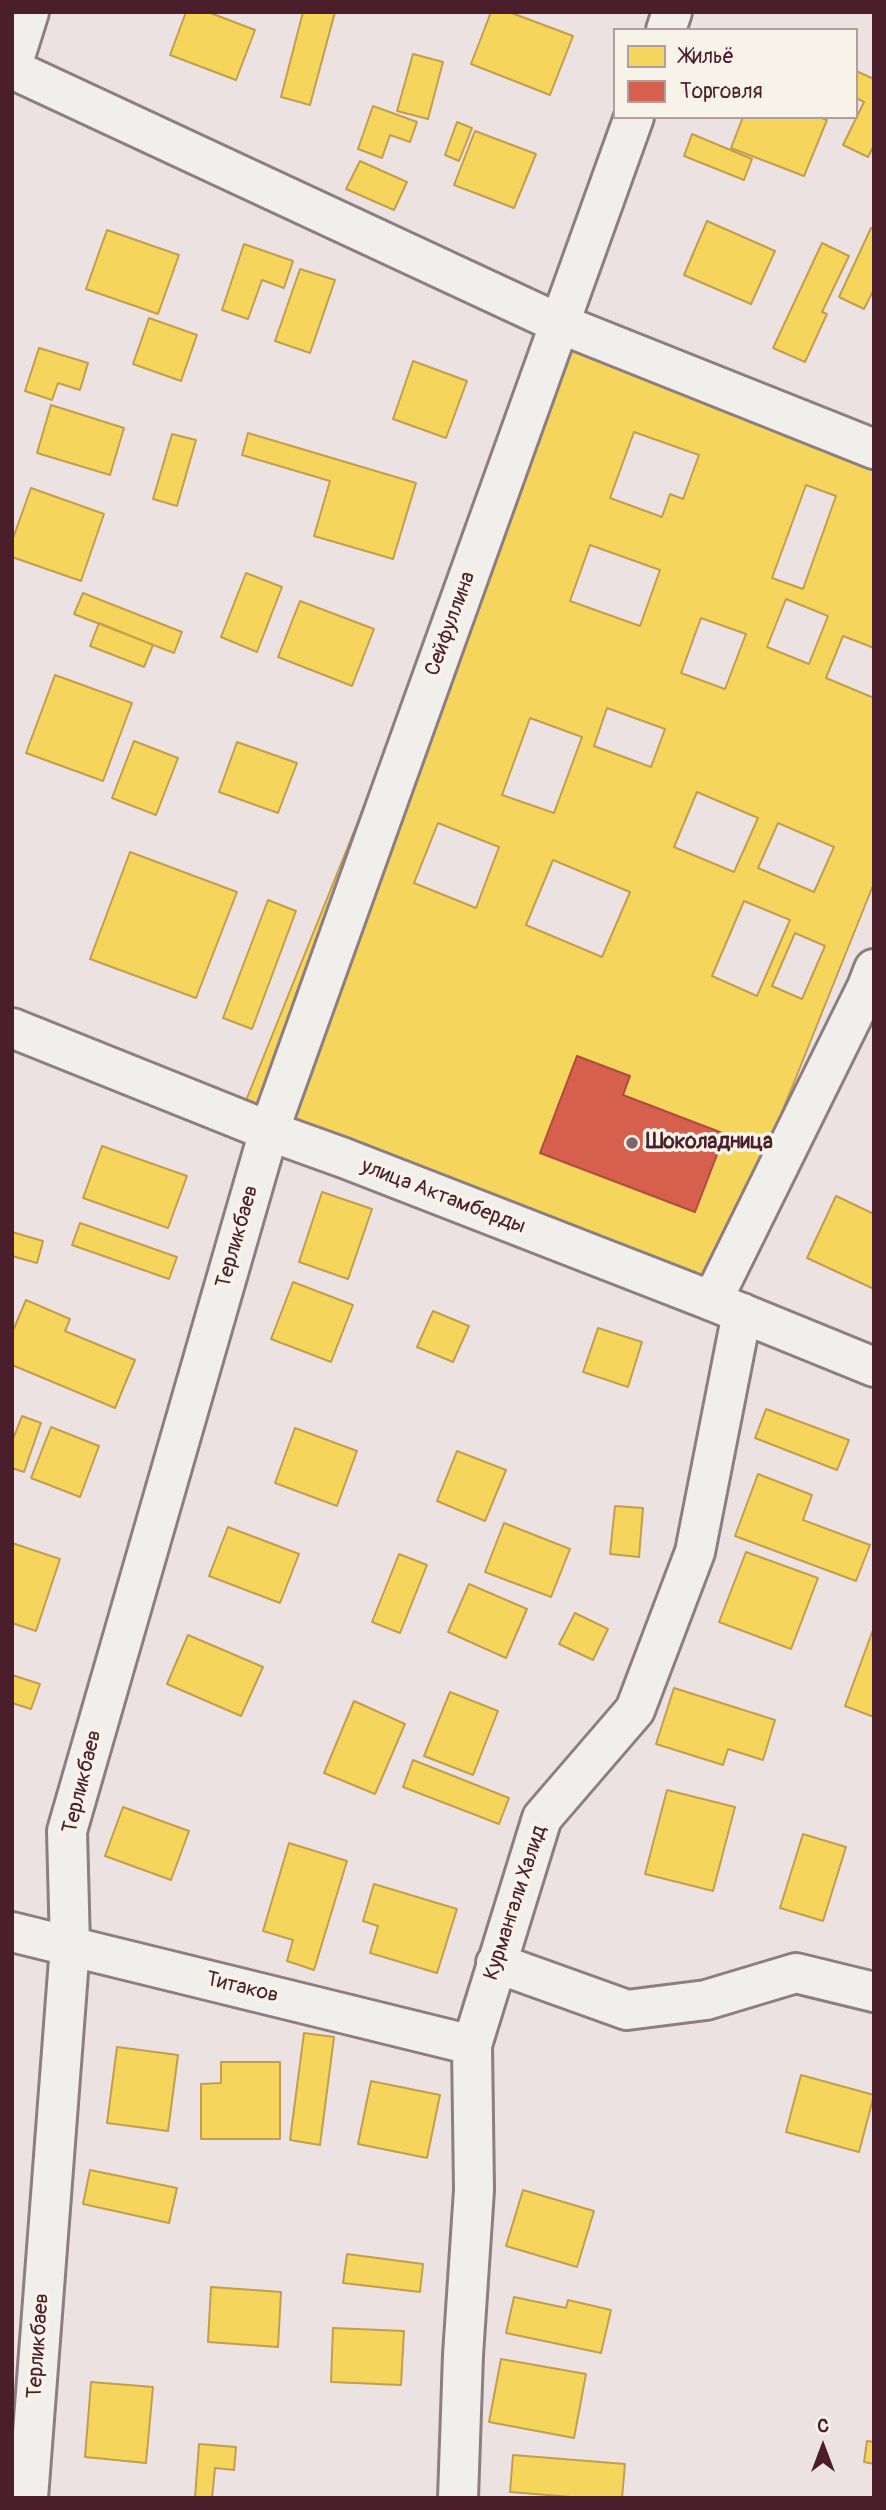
<!DOCTYPE html>
<meta charset="utf-8">
<style>
body{margin:0}
#map{position:relative;width:886px;height:2510px;overflow:hidden;background:#ede2e2;font-family:Pangolin,sans-serif}
canvas{display:block}
.frame{position:absolute;inset:0;border:14px solid #4a1f2b;pointer-events:none}
.legend{position:absolute;left:613px;top:28px;width:245px;height:91px;box-sizing:border-box;background:#f7f3e8;border:2px solid #b29e9c;margin:0;padding:9px 12px;list-style:none;font-size:21px;color:#4a1f2b}
.legend li{display:flex;align-items:center;gap:14px;height:35px}
.legend b{width:35px;border:2px solid #b29e9c}
.north{position:absolute;left:788px;top:2412px;width:70px;height:70px;-webkit-text-stroke:5px #f7f3e8;paint-order:stroke;rotate:0deg;font-size:19px;font-weight:700;line-height:28px;text-align:center;color:#4a1f2b}
.north::after{content:'';display:block;margin:auto;width:24px;height:32px;background:#4a1f2b;clip-path:polygon(50% 0,100% 100%,50% 72%,0 100%)}
</style>
<div id="map">
<canvas width="886" height="2510"></canvas>
<div class="frame"></div>
<ul class="legend">
<li><b style="height:19px;background:#f6d55c"></b>Жильё</li>
<li><b style="height:19px;background:#d6604d"></b>Торговля</li>
</ul>
<div class="north">С</div>
</div>
<script>
const g = document.querySelector('canvas').getContext('2d');
g.lineJoin = 'round';
function fill(path, color) {
  g.fillStyle = color;
  g.fill(path, 'evenodd');
}
function poly(rows) {
  const path = new Path2D();
  for (const r of rows) {
    path.moveTo(r[0], r[1]);
    for (let i = 2; i < r.length; i += 2) path.lineTo(r[i], r[i + 1]);
  }
  return path;
}
function strokePath(path, color, width, dash) {
  g.strokeStyle = color;
  g.lineWidth = width;
  g.lineCap = dash ? 'butt' : 'round';
  g.setLineDash(dash || []);
  g.stroke(path);
}
function write(font, color, halo, rows, align = 'center') {
  g.font = font + ' Pangolin,sans-serif';
  g.lineWidth = 7;
  g.setLineDash([]);
  g.textBaseline = 'middle';
  g.strokeStyle = halo;
  g.fillStyle = color;
  for (const [text, x, y, turn = 0] of rows) {
    g.save();
    g.translate(x, y);
    g.rotate((+turn || 0) * Math.PI / 180);
    g.textAlign = isNaN(turn) ? turn : align;
    if (halo) g.strokeText(text, 0, 0);
    g.fillText(text, 0, 0);
    g.restore();
  }
}
const homes = poly([
 [186,12,208,12,255,30,236,80,170,55,186,12],
 [303,12,335,12,310,105,281,97,303,12],
 [491,12,509,12,573,36,550,95,471,64,491,12],
 [413,54,443,62,428,119,397,111,413,54],
 [856,71,874,79,874,145,868,157,843,145,864,102,856,98,856,71],
 [373,106,417,122,410,142,390,135,382,158,358,149,373,106],
 [743,117,819,117,827,120,804,176,731,148,743,117],
 [457,122,472,128,459,161,445,155,457,122],
 [475,131,536,154,514,208,454,185,475,131],
 [692,134,752,159,744,180,684,156,692,134],
 [360,161,407,182,394,210,346,189,360,161],
 [707,221,775,251,751,304,684,275,707,221],
 [871,228,874,229,874,289,864,309,839,297,871,228],
 [107,230,179,255,158,314,86,289,107,230],
 [822,243,849,256,822,312,827,314,805,362,773,348,822,243],
 [244,244,293,261,284,288,262,280,248,319,222,310,244,244],
 [300,269,335,280,310,353,275,341,300,269],
 [149,318,197,335,181,381,133,364,149,318],
 [558,323,874,449,874,883,707,1299,241,1113,558,323],
 [39,348,88,363,80,390,58,383,52,400,25,391,39,348],
 [413,361,467,381,446,438,393,419,413,361],
 [51,405,124,428,110,475,37,453,51,405],
 [634,432,699,455,683,499,670,494,662,517,610,498,634,432],
 [248,433,416,483,393,559,314,536,330,481,242,455,248,433],
 [172,434,196,440,177,506,153,499,172,434],
 [806,485,836,496,803,589,772,578,806,485],
 [31,488,104,514,81,581,12,557,12,541,31,488],
 [590,545,660,570,640,626,570,601,590,545],
 [246,573,282,587,257,652,221,637,246,573],
 [83,593,182,632,174,653,74,614,83,593],
 [786,599,828,616,809,664,767,647,786,599],
 [300,601,374,629,352,686,278,657,300,601],
 [701,618,746,634,725,689,681,673,701,618],
 [99,623,153,645,144,667,90,646,99,623],
 [843,636,874,648,874,698,826,678,843,636],
 [55,675,132,703,103,781,26,753,55,675],
 [607,708,665,729,651,767,594,746,607,708],
 [530,718,582,737,554,813,502,795,530,718],
 [134,741,178,758,156,815,112,798,134,741],
 [237,742,297,763,278,813,219,792,237,742],
 [697,792,758,818,734,872,674,847,697,792],
 [438,823,499,847,476,908,414,883,438,823],
 [778,823,834,847,814,892,758,868,778,823],
 [130,852,237,892,196,998,90,959,130,852],
 [553,860,630,892,602,957,526,925,553,860],
 [268,900,296,911,252,1029,223,1018,268,900],
 [744,901,790,920,757,996,712,976,744,901],
 [795,933,825,946,802,999,772,986,795,933],
 [102,1146,187,1176,168,1228,83,1198,102,1146],
 [322,1192,372,1209,348,1279,299,1262,322,1192],
 [836,1196,874,1214,874,1289,807,1258,836,1196],
 [80,1223,177,1257,169,1279,72,1245,80,1223],
 [12,1232,43,1241,37,1263,12,1256,12,1232],
 [293,1282,353,1305,331,1362,271,1339,293,1282],
 [26,1300,70,1319,65,1331,135,1360,115,1408,12,1365,12,1333,26,1300],
 [433,1311,469,1326,453,1362,417,1347,433,1311],
 [598,1328,642,1342,628,1387,583,1372,598,1328],
 [766,1409,849,1440,837,1470,755,1438,766,1409],
 [22,1416,41,1423,24,1472,12,1468,12,1442,22,1416],
 [51,1427,99,1446,80,1497,31,1478,51,1427],
 [295,1428,357,1451,337,1506,275,1483,295,1428],
 [457,1451,506,1470,485,1521,437,1501,457,1451],
 [758,1474,812,1495,803,1520,870,1545,856,1581,735,1536,758,1474],
 [615,1506,643,1508,639,1557,610,1554,615,1506],
 [504,1523,570,1549,551,1597,485,1572,504,1523],
 [228,1527,299,1554,280,1603,209,1576,228,1527],
 [12,1543,60,1559,36,1631,12,1623,12,1543],
 [746,1552,818,1578,791,1649,719,1622,746,1552],
 [399,1554,427,1565,400,1633,372,1622,399,1554],
 [469,1584,527,1609,506,1658,448,1632,469,1584],
 [575,1613,608,1629,593,1660,559,1644,575,1613],
 [874,1627,874,1717,845,1706,874,1627],
 [188,1635,263,1667,241,1716,167,1684,188,1635],
 [12,1675,40,1684,31,1709,12,1703,12,1675],
 [674,1688,775,1720,763,1760,728,1749,723,1765,656,1744,674,1688],
 [450,1692,498,1711,473,1775,424,1756,450,1692],
 [354,1701,405,1724,375,1794,324,1773,354,1701],
 [413,1760,509,1798,499,1824,403,1787,413,1760],
 [667,1790,735,1807,713,1891,645,1874,667,1790],
 [123,1807,189,1831,171,1880,105,1856,123,1807],
 [803,1834,846,1847,823,1921,780,1908,803,1834],
 [289,1843,347,1861,314,1970,287,1961,293,1940,263,1931,289,1843],
 [374,1884,457,1909,437,1973,370,1953,378,1926,363,1921,374,1884],
 [304,2033,334,2037,320,2145,290,2140,304,2033],
 [117,2047,178,2055,168,2131,107,2123,117,2047],
 [221,2062,280,2062,280,2139,201,2139,201,2084,221,2083,221,2062],
 [801,2075,874,2095,859,2152,786,2132,801,2075],
 [371,2081,440,2095,427,2158,358,2144,371,2081],
 [90,2170,177,2188,169,2223,83,2204,90,2170],
 [523,2190,594,2211,577,2267,506,2246,523,2190],
 [347,2254,423,2264,420,2292,343,2283,347,2254],
 [211,2287,281,2292,278,2347,208,2342,211,2287],
 [514,2297,566,2308,568,2300,611,2310,601,2353,506,2333,514,2297],
 [333,2328,404,2331,401,2385,331,2382,333,2328],
 [501,2359,586,2374,574,2438,489,2422,501,2359],
 [91,2382,153,2387,146,2463,85,2457,91,2382],
 [867,2441,874,2442,874,2464,864,2462,867,2441],
 [199,2444,236,2447,234,2470,215,2468,212,2498,195,2498,199,2444],
 [513,2455,625,2464,622,2498,584,2498,510,2492,513,2455]
]);
const shops = poly([
 [577,1056,630,1076,623,1095,725,1134,695,1212,540,1153,577,1056]
]);
const minor = poly([
 [12,66,29,12],
 [12,69,558,323,874,449],
 [712,1301,867,987,874,969],
 [12,1932,472,2045],
 [496,1963,627,2010,706,2000,796,1973,874,1992],
 [28,2498,70,1946,67,1831,269,1131],
 [458,2498,463,2355,474,2190,472,2045,542,1818,635,1710,695,1552,742,1313]
]);
const secondary = poly([
 [666,30,672,12],
 [12,1028,269,1131,344,1158,712,1301,874,1367],
 [269,1131,634,117]
]);
const markers = [
 [632,1143,7,"#83636b"]
];
const streetNames = [
 ["Сейфуллина",451,624,-70],
 ["улица Актамберды",443,1197,21],
 ["Терликбаев",238,1237,-74],
 ["Терликбаев",83,1782,-76],
 ["Курмангали Халид",516,1903,-72],
 ["Титаков",242,1988,14],
 ["Терликбаев",39,2346,-86]
];
const poiNames = [
 ["Шоколадница",646,1143]
];
fill(homes, '#f6d55c');
strokePath(homes, '#c29e4d', 2);
fill(shops, '#d6604d');
strokePath(shops, '#ac4c43', 2);
strokePath(minor, '#8c7e81', 44);
strokePath(secondary, '#8c7e81', 44);
strokePath(minor, '#f1efeb', 38);
strokePath(secondary, '#f1efeb', 38);
for (const [x, y, r, color] of markers) {
  const dot = new Path2D();
  dot.arc(x, y, r, 0, 2 * Math.PI);
  g.fillStyle = color;
  g.fill(dot);
  strokePath(dot, '#f7f3e8', 2.5);
}
write('21px', '#4a1f2b', '#f7f3e8', streetNames);
write('bold 21px', '#4a1f2b', '#f7f3e8', poiNames, 'left');
</script>
